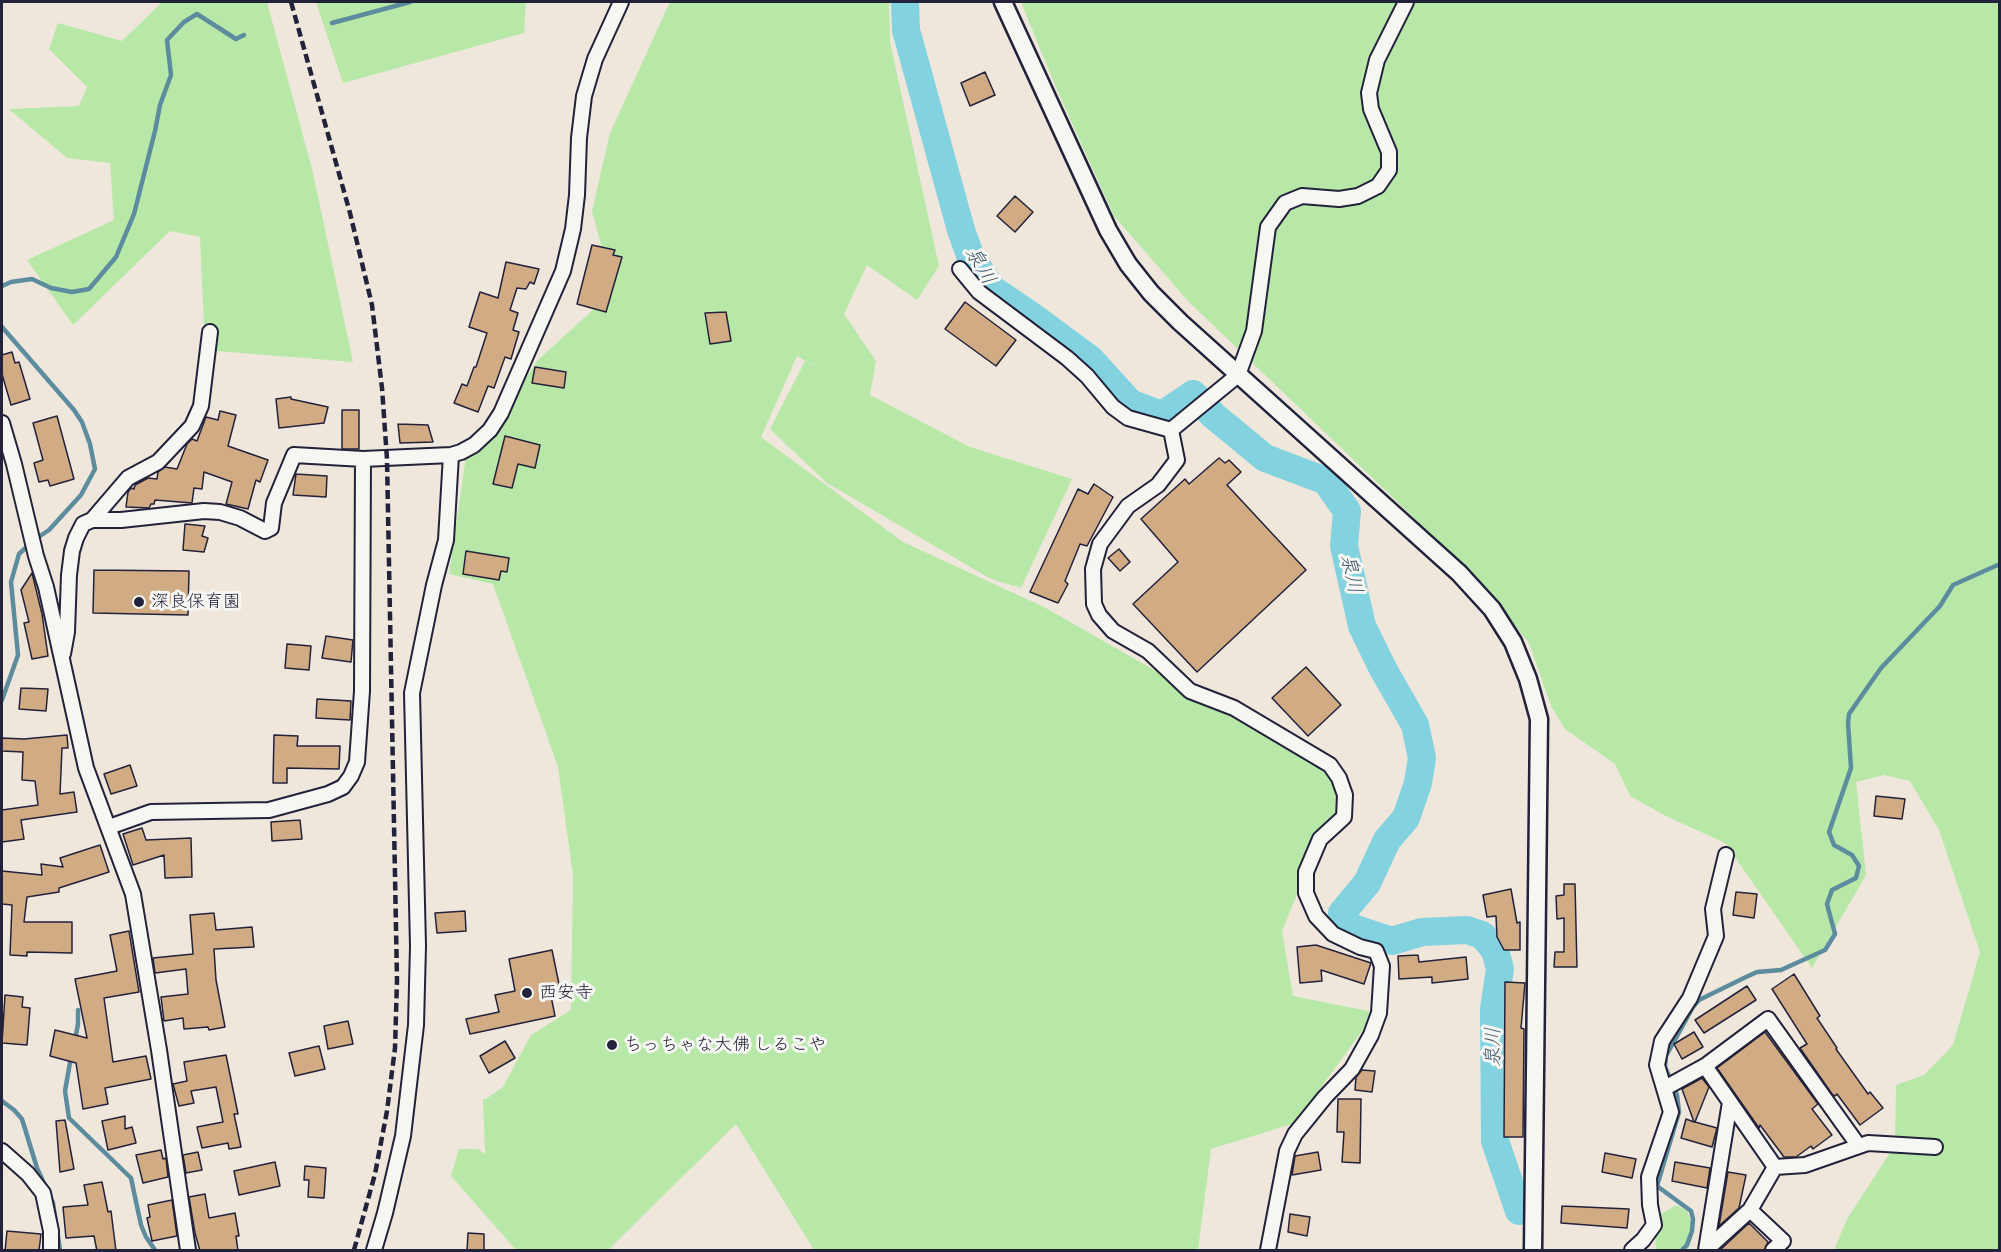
<!DOCTYPE html>
<meta charset="utf-8">
<style>
body{margin:0}
#map{position:relative;width:2001px;height:1252px;overflow:hidden;background:#efe7dc;font-family:"Patrick Hand",sans-serif}
canvas{display:block}
.frame{position:absolute;inset:0;border:3px solid #22223b;pointer-events:none}
</style>
<div id="map">
<canvas width="2001" height="1252"></canvas>
<div class="frame"></div>
</div>
<script>
const g = document.querySelector('canvas').getContext('2d');
g.lineJoin = 'round';
function fill(path, color) {
  g.fillStyle = color;
  g.fill(path, 'evenodd');
}
function poly(rows) {
  const path = new Path2D();
  for (const r of rows) {
    path.moveTo(r[0], r[1]);
    for (let i = 2; i < r.length; i += 2) path.lineTo(r[i], r[i + 1]);
  }
  return path;
}
function strokePath(path, color, width, dash) {
  g.strokeStyle = color;
  g.lineWidth = width;
  g.lineCap = dash ? 'butt' : 'round';
  g.setLineDash(dash || []);
  g.stroke(path);
}
function write(font, color, halo, rows, align = 'center') {
  g.font = font + ' "Patrick Hand","Klee One",sans-serif';
  g.lineWidth = 6;
  g.setLineDash([]);
  g.textBaseline = 'middle';
  g.strokeStyle = halo;
  g.fillStyle = color;
  for (const [text, x, y, turn = 0] of rows) {
    g.save();
    g.translate(x, y);
    g.rotate((+turn || 0) * Math.PI / 180);
    g.textAlign = isNaN(turn) ? turn : align;
    if (halo) g.strokeText(text, 0, 0);
    g.fillText(text, 0, 0);
    g.restore();
  }
}
const green = poly([
 [162,2,267,2,313,173,353,362,205,350,200,237,170,231,73,325,27,260,114,220,110,163,67,158,9,109,79,106,87,87,49,49,58,23,122,41],
 [316,2,526,2,524,33,343,83],
 [670,2,889,2,890,42,939,266,917,300,867,265,844,314,876,361,870,395,970,447,1072,479,1021,588,991,579,827,483,770,429,805,361,823,370,797,356,761,437,903,542,1044,607,1336,774,1344,817,1306,872,1282,931,1293,996,1368,1011,1373,1016,1295,1123,1211,1149,1198,1250,814,1250,736,1124,608,1250,516,1250,451,1176,459,1149,478,1149,485,1154,483,1099,486,1099,503,1087,531,1035,571,1010,573,875,558,767,493,584,449,574,467,449,502,412,538,360,607,297,603,252,592,211,610,133],
 [1021,2,1999,2,1999,1250,1834,1250,1847,1219,1895,1145,1896,1085,1924,1075,1953,1045,1980,952,1939,830,1910,781,1884,775,1856,782,1866,875,1812,968,1725,843,1666,816,1630,796,1615,764,1565,729,1551,706,1529,643,1478,579,1438,546,1411,515,1189,302,1114,216,1057,90],
 [1676,1205,1687,1211,1694,1230,1688,1250,1656,1250,1655,1236,1658,1216]
]);
const stream = poly([
 [332,23,410,2],
 [2,286,11,282,32,279,51,288,72,292,89,289,116,257,134,214,155,131,160,105,171,75,167,40,184,22,197,14,236,39,244,35],
 [2,327,74,410,82,422,90,444,95,469,81,495,49,530,34,540,19,554,11,582,18,655,2,700],
 [75,1040,78,1024,78,1010],
 [71,1057,65,1091,69,1118,131,1178,141,1225,146,1237,155,1250],
 [2,1101,14,1110,22,1119,37,1168,53,1203,60,1250],
 [1682,1250,1687,1245,1692,1231,1693,1219,1691,1211,1657,1186,1679,1112,1677,1095,1665,1067,1666,1056,1693,1007,1699,1000,1746,977,1757,972,1781,970,1825,950,1835,934,1827,904,1832,890,1856,878,1859,866,1852,855,1834,845,1829,832,1851,768,1848,723,1849,714,1881,668,1940,606,1953,585,2000,564]
]);
const river = poly([
 [905,2,906,30,961,230,970,255,992,289,1029,314,1090,359,1130,403,1162,415,1193,394,1214,416,1265,458,1326,481,1347,511,1344,546,1362,626,1383,669,1415,725,1422,758,1418,783,1406,818,1387,840,1367,883,1342,913,1347,926,1392,941,1422,932,1467,930,1482,935,1495,950,1500,969,1494,1009,1495,1141,1519,1211]
]);
const building = poly([
 [985,72,995,95,970,106,961,83,985,72],
 [1015,196,1033,212,1015,232,997,216,1015,196],
 [592,245,615,250,613,255,622,257,606,312,577,304,592,245],
 [506,262,539,269,534,284,530,282,526,289,517,288,510,310,518,313,513,330,519,332,511,359,505,357,494,388,488,386,478,412,454,403,462,384,467,386,474,367,476,367,487,333,469,327,480,292,498,298,506,262],
 [965,302,1016,340,996,366,945,329,965,302],
 [726,312,731,341,710,344,705,313,726,312],
 [12,352,15,363,19,362,30,399,11,405,2,374,2,355,12,352],
 [535,367,566,372,564,388,532,383,535,367],
 [291,397,291,399,328,407,324,423,279,428,276,399,291,397],
 [342,410,359,410,359,449,342,449,342,410],
 [220,411,236,415,228,446,268,460,260,482,256,480,248,509,226,504,232,482,204,472,202,489,194,488,192,503,155,500,154,504,151,504,149,508,126,507,128,492,131,488,134,489,135,485,148,478,157,479,158,472,165,467,177,469,187,444,192,439,197,441,206,417,218,420,220,411],
 [57,416,74,479,50,486,48,480,39,482,34,463,43,460,33,423,57,416],
 [398,424,428,425,433,442,400,443,398,424],
 [505,436,540,445,535,468,518,464,512,488,493,484,505,436],
 [1219,458,1225,463,1229,460,1241,472,1227,485,1306,570,1197,672,1133,604,1178,562,1141,519,1185,479,1189,484,1219,458],
 [296,474,327,476,326,497,293,495,296,474],
 [1094,484,1113,497,1087,546,1080,544,1065,581,1068,584,1058,603,1030,592,1078,489,1088,494,1094,484],
 [185,524,205,526,202,536,208,538,204,552,183,550,185,524],
 [1119,549,1130,562,1120,571,1108,558,1119,549],
 [466,551,509,558,507,572,501,571,499,580,463,574,466,551],
 [94,570,189,571,188,615,93,613,94,570],
 [32,573,42,614,48,656,32,659,24,623,29,622,21,590,32,573],
 [326,636,353,640,351,662,322,658,326,636],
 [287,644,311,646,309,670,285,668,287,644],
 [1306,667,1341,705,1308,736,1272,698,1306,667],
 [21,688,48,689,46,711,19,709,21,688],
 [317,699,351,701,350,720,316,718,317,699],
 [67,735,68,748,62,748,60,794,74,792,77,812,21,820,24,839,2,842,2,810,38,805,35,781,22,780,23,752,2,751,2,738,24,739,67,735],
 [274,735,298,736,297,746,340,746,339,769,287,768,287,783,273,783,274,735],
 [130,765,137,786,111,794,104,774,130,765],
 [1876,796,1905,799,1902,819,1874,816,1876,796],
 [300,820,302,839,272,841,271,822,300,820],
 [142,828,146,840,191,838,192,877,165,878,164,855,133,865,123,834,142,828],
 [100,845,109,872,59,888,59,892,27,897,24,922,72,922,72,953,27,952,27,956,10,955,12,905,2,904,2,871,42,875,41,864,63,867,60,858,100,845],
 [1564,884,1575,884,1577,967,1554,967,1555,952,1564,952,1564,918,1557,919,1556,896,1564,895,1564,884],
 [1511,889,1517,923,1520,922,1520,950,1504,950,1497,937,1496,916,1487,917,1483,895,1511,889],
 [1736,892,1757,894,1754,918,1733,915,1736,892],
 [465,911,466,931,437,933,435,913,465,911],
 [214,913,216,930,252,927,254,947,214,949,216,980,225,1027,209,1030,208,1027,184,1029,183,1018,164,1021,161,997,188,994,186,969,155,973,153,958,193,954,190,915,214,913],
 [129,931,139,992,104,998,113,1062,146,1056,151,1079,105,1088,108,1104,83,1109,76,1063,50,1056,55,1030,87,1038,75,979,117,971,110,935,129,931],
 [1316,945,1371,963,1364,984,1321,970,1322,981,1300,983,1297,947,1316,945],
 [552,950,560,989,550,991,555,1016,470,1034,466,1019,499,1012,495,995,515,991,509,959,552,950],
 [1418,955,1419,962,1466,957,1468,979,1432,983,1432,977,1399,979,1398,956,1418,955],
 [1794,974,1820,1016,1817,1018,1837,1048,1836,1049,1868,1094,1870,1092,1883,1108,1860,1125,1837,1094,1835,1096,1832,1094,1800,1048,1807,1044,1772,989,1794,974],
 [1505,982,1525,983,1521,1028,1524,1029,1523,1137,1504,1137,1505,982],
 [1747,986,1756,1000,1704,1033,1695,1020,1747,986],
 [5,995,23,997,22,1007,30,1008,27,1045,2,1043,5,995],
 [348,1021,353,1044,328,1049,324,1026,348,1021],
 [1694,1032,1703,1047,1682,1059,1674,1044,1694,1032],
 [1765,1032,1818,1104,1812,1109,1832,1135,1813,1149,1811,1146,1796,1157,1784,1157,1760,1125,1759,1128,1717,1068,1765,1032],
 [505,1041,515,1058,489,1073,480,1056,505,1041],
 [319,1046,325,1069,295,1076,289,1053,319,1046],
 [226,1055,238,1114,234,1114,241,1147,229,1149,228,1143,202,1148,197,1127,223,1122,216,1087,191,1091,194,1103,179,1106,173,1084,187,1081,184,1062,226,1055],
 [1362,1070,1375,1071,1372,1092,1355,1090,1356,1077,1362,1070],
 [1702,1078,1709,1087,1695,1122,1717,1128,1712,1147,1681,1138,1686,1119,1694,1122,1682,1089,1702,1078],
 [1338,1099,1361,1099,1360,1163,1342,1162,1344,1132,1337,1132,1338,1099],
 [125,1116,125,1129,132,1127,136,1143,108,1150,102,1121,125,1116],
 [65,1120,74,1169,60,1172,56,1121,65,1120],
 [161,1150,163,1159,166,1158,168,1177,143,1183,136,1155,161,1150],
 [198,1152,202,1170,186,1173,183,1155,198,1152],
 [1318,1152,1321,1170,1292,1175,1295,1156,1318,1152],
 [1605,1153,1636,1159,1632,1178,1602,1172,1605,1153],
 [275,1162,280,1186,239,1195,234,1171,275,1162],
 [1675,1162,1710,1168,1707,1188,1672,1181,1675,1162],
 [305,1166,326,1168,324,1198,308,1197,309,1180,304,1180,305,1166],
 [1728,1172,1746,1175,1739,1208,1719,1226,1728,1172],
 [102,1182,108,1212,111,1211,116,1251,97,1251,94,1236,66,1238,63,1207,88,1205,84,1185,102,1182],
 [205,1194,209,1218,235,1213,239,1236,236,1236,238,1251,200,1251,195,1233,189,1197,205,1194],
 [172,1200,177,1236,152,1241,147,1218,150,1217,148,1205,172,1200],
 [1562,1206,1629,1209,1627,1228,1561,1223,1562,1206],
 [1290,1214,1310,1217,1307,1236,1288,1232,1290,1214],
 [1749,1223,1768,1242,1764,1251,1719,1251,1749,1223],
 [7,1231,41,1234,39,1251,5,1251,7,1231],
 [468,1233,484,1234,484,1251,467,1251,468,1233]
]);
const minor = poly([
 [960,269,979,292,1067,358,1087,376,1113,407,1128,418,1171,430],
 [2,423,14,464,36,556,46,587,86,768,133,894,159,1050,188,1250],
 [1171,430,1177,460,1158,485,1128,506,1100,544,1093,569,1094,604,1099,615,1113,631,1148,651,1190,691,1234,708,1330,765,1339,778,1345,795,1344,817,1320,839,1306,872,1306,893,1316,916,1333,934,1360,947,1376,951,1382,966,1379,1013,1371,1035,1352,1069,1325,1097,1295,1134,1287,1151,1268,1250],
 [1171,430,1238,375,1254,331,1268,227,1285,203,1302,196,1339,199,1358,196,1378,186,1389,170,1389,152,1371,109,1369,93,1377,60,1406,2],
 [92,520,128,478,158,462,192,426,201,406,210,332],
 [63,654,67,632,69,575,72,551,76,538,83,524,92,520,121,520,204,511,220,512,240,518,265,531,271,528,274,503,294,455,363,459],
 [109,827,151,812,269,810,328,794,343,787,351,776,357,762,362,691,363,459,451,455,461,452,474,445,490,430,501,413,563,271,573,229,577,195,579,138,584,96,595,59,621,2],
 [1705,1066,1768,1019,1858,1145],
 [1665,1088,1705,1066,1775,1167],
 [2,1151,28,1174,43,1193,51,1231,51,1250],
 [374,1250,385,1213,403,1136,416,1025,418,946,412,693,434,585,446,540,451,455],
 [1632,1250,1643,1240,1654,1225,1650,1205,1649,1177,1671,1112,1657,1065,1662,1041,1690,998,1716,936,1713,909,1726,855],
 [1706,1250,1730,1102],
 [1706,1250,1750,1210],
 [1773,1250,1783,1241,1750,1210,1775,1167,1805,1165,1868,1143,1935,1147]
]);
const tertiary = poly([
 [1003,2,1108,230,1128,264,1151,293,1180,322,1459,573,1492,609,1513,642,1528,679,1539,719,1533,1250]
]);
const rail = poly([
 [291,2,350,213,372,305,382,388,387,459,397,980,395,1048,387,1111,375,1174,354,1250]
]);
const markers = [
 [139,602,6,"#22223b"],
 [527,993,6,"#22223b"],
 [612,1045,6,"#22223b"]
];
const poiNames = [
 ["深良保育園",151,602],
 ["西安寺",539,993],
 ["ちっちゃな大佛 しるこや",624,1045]
];
const waterNames = [
 ["泉川",980,266,60],
 ["泉川",1351,574,78],
 ["泉川",1494,1047,-90]
];
fill(green, '#b7e8a8');
strokePath(stream, '#5c8c9e', 4.5);
strokePath(river, '#83d2e0', 28);
fill(building, '#d1ab83');
strokePath(building, '#22223b', 1.5);
strokePath(minor, '#22223b', 18);
strokePath(tertiary, '#22223b', 21);
strokePath(minor, '#f6f6f2', 14);
strokePath(tertiary, '#f6f6f2', 16);
strokePath(rail, '#22223b', 4.5, [9, 4.5]);
for (const [x, y, r, color] of markers) {
  const dot = new Path2D();
  dot.arc(x, y, r, 0, 2 * Math.PI);
  g.fillStyle = color;
  g.fill(dot);
  strokePath(dot, '#f6f6f2', 2);
}
write('18px', '#22223b', '#f6f6f2', poiNames, 'left');
write('italic 20px', '#3f576d', '#f6f6f2', waterNames);
</script>
